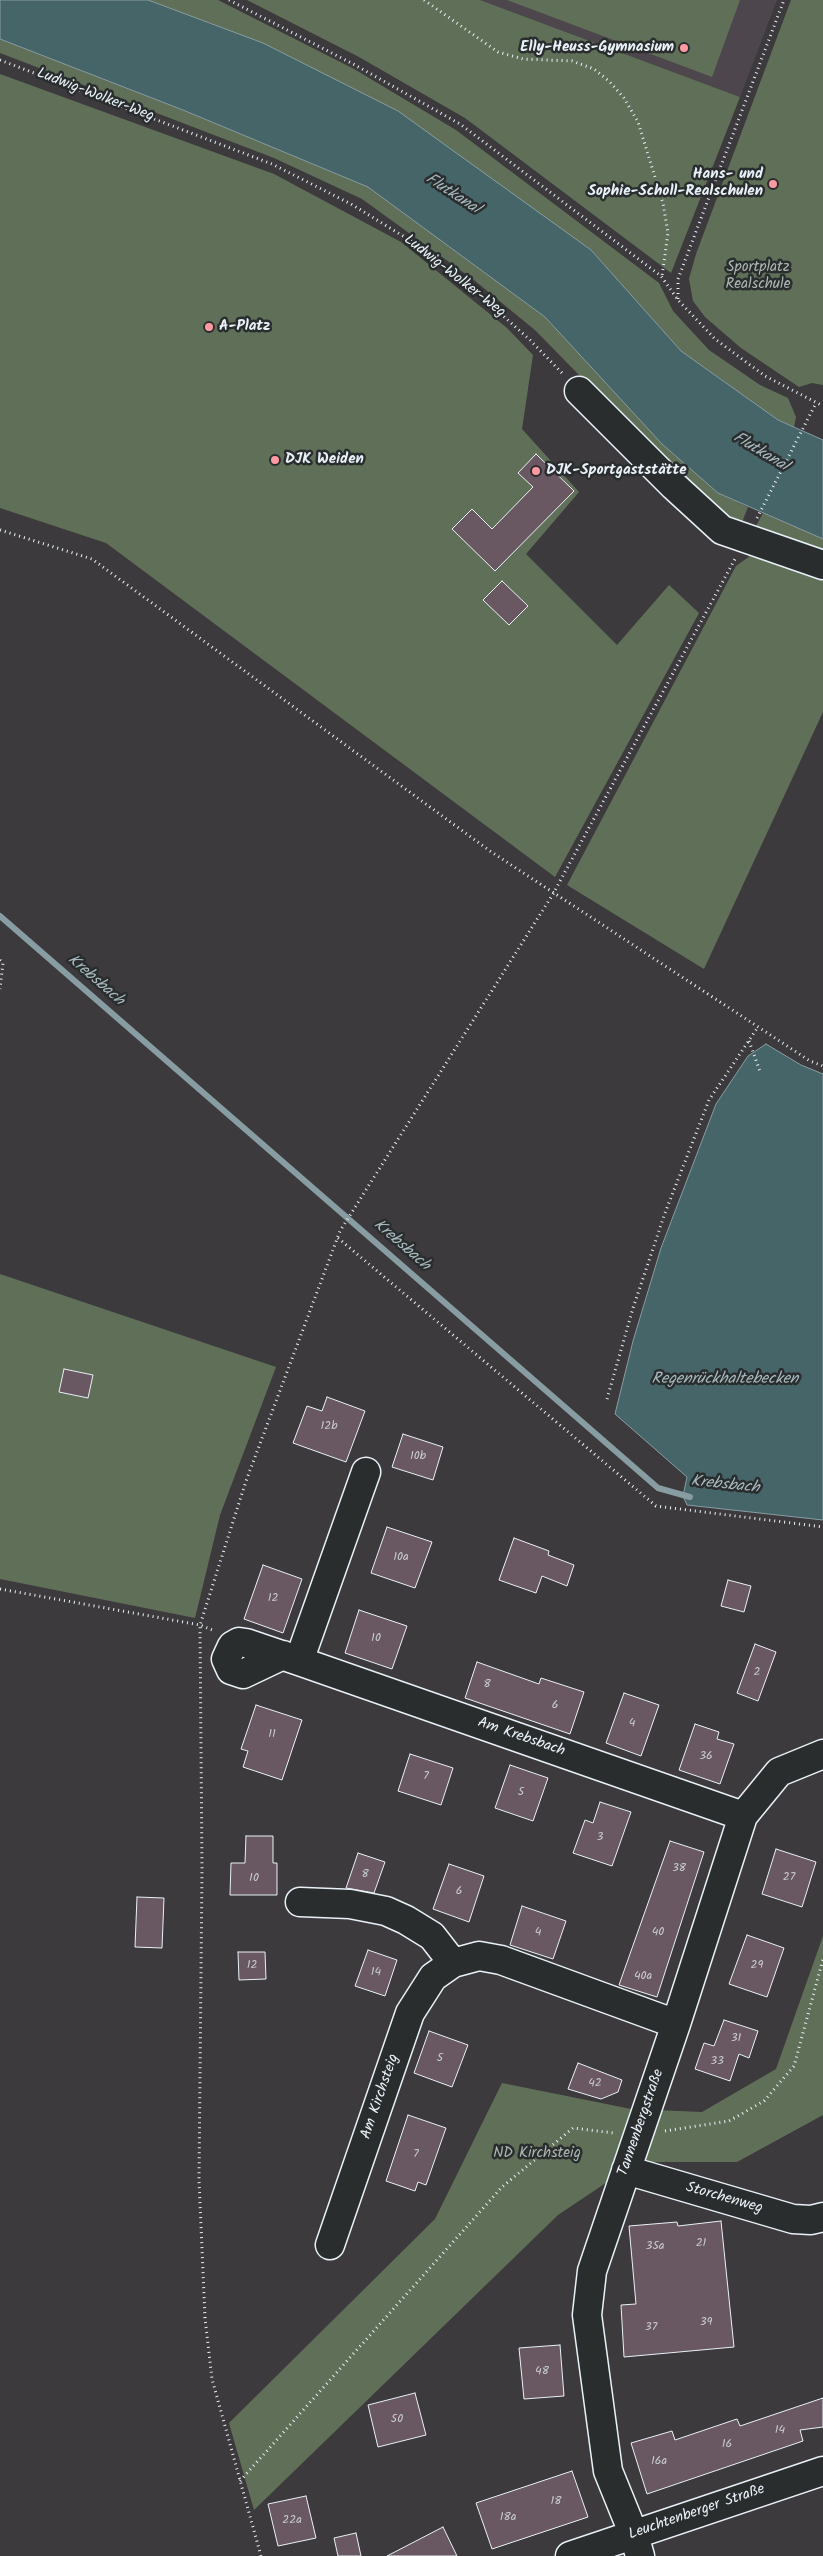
<!DOCTYPE html>
<meta charset="utf-8">
<style>
body{margin:0}
canvas{display:block;background:#3d3a3d}
</style>
<canvas width="823" height="2556"></canvas>
<script>
const g = document.querySelector('canvas').getContext('2d');
g.lineJoin = 'round';
function fill(path, color) {
  g.fillStyle = color;
  g.fill(path, 'evenodd');
}
function poly(rows) {
  const path = new Path2D();
  for (const r of rows) {
    path.moveTo(r[0], r[1]);
    for (let i = 2; i < r.length; i += 2) path.lineTo(r[i], r[i + 1]);
  }
  return path;
}
function strokePath(path, color, width, dash) {
  g.strokeStyle = color;
  g.lineWidth = width;
  g.lineCap = dash ? 'butt' : 'round';
  g.setLineDash(dash || []);
  g.stroke(path);
}
function write(font, color, halo, rows, align = 'center') {
  g.font = font + ' Kalam,sans-serif';
  g.lineWidth = 5;
  g.setLineDash([]);
  g.textBaseline = 'middle';
  g.strokeStyle = halo;
  g.fillStyle = color;
  for (const [text, x, y, turn = 0] of rows) {
    g.save();
    g.translate(x, y);
    g.rotate((+turn || 0) * Math.PI / 180);
    g.textAlign = isNaN(turn) ? turn : align;
    if (halo) g.strokeText(text, 0, 0);
    g.fillText(text, 0, 0);
    g.restore();
  }
}
const built = poly([
 [480,0,777,0,740,97]
]);
const green = poly([
 [148,0,218,0,354,69,456,130,659,283,673,311,709,350,760,385,788,398,796,417,794,427,778,420,681,351,591,250,263,43],
 [247,0,480,0,740,97,671,273,465,118,359,57],
 [507,0,740,0,712,77],
 [791,0,823,0,823,385,812,383,799,387,741,348,705,317,693,301,689,279,696,254],
 [0,39,183,110,368,187,545,317,662,444,718,493,748,507,741,525,708,507,536,331,474,280,362,199,274,158,0,53],
 [0,74,274,174,401,242,507,328,533,355,522,429,579,492,526,554,617,645,669,585,699,613,555,877,106,543,0,508],
 [763,513,823,539,823,552,755,528],
 [750,556,823,578,823,712,704,969,567,885,736,566],
 [0,1274,276,1367,220,1515,195,1618,0,1579],
 [823,1936,823,2115,737,2162,637,2162,558,2215,254,2510,229,2423,435,2219,502,2083,631,2109,702,2112,776,2069]
]);
const water = poly([
 [0,0,148,0,263,43,398,111,591,250,681,351,778,420,823,440,823,539,718,493,662,444,545,317,368,187,183,110,0,39,0,0],
 [766,1044,801,1065,823,1074,823,1520,687,1505,683,1496,687,1477,615,1414,633,1341,661,1248,716,1104,748,1056,766,1044]
]);
const stream = poly([
 [0,916,658,1488,690,1497]
]);
const building = poly([
 [536,454,574,491,495,571,452,529,472,509,492,529,533,487,518,473,536,454],
 [502,581,528,606,509,625,483,600,502,581],
 [64,1369,93,1375,88,1398,59,1392,64,1369],
 [327,1397,365,1411,346,1462,293,1443,307,1406,322,1411,327,1397],
 [403,1434,443,1447,433,1480,392,1467,403,1434],
 [387,1527,432,1542,415,1588,371,1573,387,1527],
 [514,1538,549,1551,548,1555,574,1565,567,1586,542,1576,536,1593,499,1580,514,1538],
 [263,1565,302,1579,283,1633,244,1619,263,1565],
 [728,1580,751,1586,744,1612,721,1606,728,1580],
 [359,1610,407,1626,392,1669,345,1653,359,1610],
 [755,1644,776,1652,758,1701,737,1693,755,1644],
 [477,1662,539,1684,541,1678,584,1692,570,1734,465,1698,477,1662],
 [624,1693,659,1705,641,1756,606,1743,624,1693],
 [256,1705,302,1720,282,1780,243,1767,248,1751,241,1749,256,1705],
 [695,1724,719,1732,717,1739,734,1744,720,1784,679,1770,695,1724],
 [410,1754,453,1768,441,1805,398,1791,410,1754],
 [510,1765,548,1778,533,1821,495,1808,510,1765],
 [600,1802,631,1812,612,1866,573,1853,585,1820,593,1823,600,1802],
 [246,1836,273,1836,273,1863,277,1863,277,1895,230,1895,231,1863,245,1863,246,1836],
 [670,1841,704,1852,657,1997,619,1985,670,1841],
 [776,1849,816,1862,802,1907,762,1894,776,1849],
 [358,1853,385,1862,374,1893,346,1888,358,1853],
 [449,1864,484,1876,469,1922,433,1909,449,1864],
 [137,1897,164,1898,162,1948,135,1947,137,1897],
 [522,1906,566,1921,553,1959,510,1945,522,1906],
 [747,1935,784,1948,767,1997,729,1984,747,1935],
 [368,1950,397,1960,385,1996,355,1986,368,1950],
 [238,1952,265,1952,266,1979,239,1980,238,1952],
 [724,2020,758,2031,749,2058,739,2054,730,2081,695,2069,704,2043,714,2046,724,2020],
 [429,2031,468,2045,452,2087,414,2073,429,2031],
 [578,2063,622,2080,618,2092,601,2099,568,2089,578,2063],
 [408,2115,446,2128,426,2185,418,2182,415,2191,386,2181,408,2115],
 [721,2221,734,2347,624,2357,621,2305,636,2304,629,2226,677,2222,678,2226,721,2221],
 [560,2345,564,2396,524,2399,519,2348,560,2345],
 [415,2393,426,2435,378,2447,368,2405,415,2393],
 [823,2398,823,2427,800,2430,803,2441,647,2494,631,2443,672,2431,675,2440,737,2419,740,2426,823,2398],
 [572,2471,588,2517,492,2549,476,2503,572,2471],
 [306,2496,316,2538,278,2546,268,2504,306,2496],
 [443,2527,457,2556,387,2556,443,2527],
 [356,2533,361,2556,338,2556,334,2538,356,2533]
]);
const path = poly([
 [229,0,355,65,460,124,661,276,678,300,715,339,765,376,823,406],
 [424,0,498,52,523,59,572,61,594,69,610,82,624,98,638,122,663,203,668,233,662,276],
 [0,60,272,164,351,204,416,244,470,286,530,340,563,374],
 [678,299,678,279,784,0],
 [757,518,816,403],
 [0,530,92,559,490,851,810,1061,823,1066],
 [0,960,3,963,0,989],
 [749,1041,761,1074],
 [338,1238,656,1506,823,1527],
 [607,1399,633,1308,665,1213,709,1100,758,1027],
 [0,1589,200,1625,215,1631],
 [665,2131,729,2121,764,2101,794,2066,823,1959],
 [240,2481,502,2187,573,2128,614,2133],
 [261,2556,212,2379,205,2318,199,2180,202,1869,200,1625,246,1481,340,1231,553,894,735,559]
]);
const minor = poly([
 [579,391,674,486,722,530,823,565],
 [283,1655,243,1674,231,1670,226,1659,232,1646,239,1642,246,1643,299,1661,743,1816],
 [299,1661,366,1472],
 [300,1902,350,1904,386,1911,406,1920,432,1936,453,1963,479,1956,501,1960,676,2024],
 [626,2170,793,2219,811,2220,823,2217],
 [330,2245,410,2013,433,1977,453,1963],
 [570,2556,823,2471],
 [640,2556,634,2535,608,2471,587,2315,592,2271,676,2024,743,1816,779,1772,823,1754]
]);
const markers = [
 [684,48,5,"#ff9aa2"],
 [773,184,5,"#ff9aa2"],
 [209,327,5,"#ff9aa2"],
 [275,460,5,"#ff9aa2"],
 [536,471,5,"#ff9aa2"]
];
const numberNames = [
 ["12b",329,1427],
 ["10b",418,1457],
 ["10a",401,1558],
 ["12",273,1599],
 ["10",376,1639],
 ["2",757,1673],
 ["8",487,1685],
 ["6",555,1706],
 ["4",632,1724],
 ["11",272,1735],
 ["36",706,1757],
 ["7",426,1777],
 ["5",521,1793],
 ["3",600,1838],
 ["38",679,1869],
 ["8",365,1875],
 ["27",789,1878],
 ["10",254,1879],
 ["6",459,1892],
 ["4",538,1933],
 ["40",658,1933],
 ["12",252,1966],
 ["29",757,1966],
 ["14",376,1973],
 ["40a",643,1977],
 ["31",736,2039],
 ["5",440,2059],
 ["33",717,2062],
 ["42",595,2084],
 ["7",416,2155],
 ["21",701,2244],
 ["35a",655,2247],
 ["39",706,2323],
 ["37",651,2328],
 ["48",542,2372],
 ["50",397,2420],
 ["14",780,2431],
 ["16",727,2445],
 ["16a",659,2462],
 ["18",556,2502],
 ["18a",508,2518],
 ["22a",292,2521]
];
const poiNames = [
 ["Elly-Heuss-Gymnasium",674,48,"right"],
 ["Hans- und",763,175,"right"],
 ["Sophie-Scholl-Realschulen",763,192,"right"],
 ["A-Platz",219,327],
 ["DJK Weiden",285,460],
 ["DJK-Sportgaststätte",546,471]
];
const streetNames = [
 ["Ludwig-Wolker-Weg",95,96,21],
 ["Ludwig-Wolker-Weg",454,277,38],
 ["Am Krebsbach",521,1738,19],
 ["Am Kirchsteig",381,2097,-71],
 ["Tannenbergstraße",642,2123,-71],
 ["Storchenweg",724,2199,16],
 ["Leuchtenberger Straße",697,2513,-19]
];
const parkNames = [
 ["Sportplatz",758,268],
 ["Realschule",758,285],
 ["ND Kirchsteig",537,2154]
];
const waterNames = [
 ["Flutkanal",452,195,33],
 ["Flutkanal",760,453,31],
 ["Krebsbach",95,981,41],
 ["Krebsbach",401,1246,41],
 ["Regenrückhaltebecken",725,1380],
 ["Krebsbach",725,1486,6]
];
fill(built, '#4d464c');
fill(green, '#607058');
fill(water, '#466568');
strokePath(water, '#879da2', 1);
strokePath(stream, '#879da2', 6);
fill(building, '#695861');
strokePath(building, '#e8f1f8', 1);
strokePath(minor, '#e8f1f8', 31);
strokePath(path, '#e8f1f8', 3, [1, 4]);
strokePath(minor, '#2a2d2e', 28);
for (const [x, y, r, color] of markers) {
  const dot = new Path2D();
  dot.arc(x, y, r, 0, 2 * Math.PI);
  g.fillStyle = color;
  g.fill(dot);
  strokePath(dot, '#2a2d2e', 2);
}
write('12px', '#c8cbd2', null, numberNames);
write('bold 15px', '#e8f1f8', '#2a2d2e', poiNames, 'left');
write('15px', '#e8f1f8', '#2a2d2e', streetNames);
write('15px', '#abb7b0', '#2a2d2e', parkNames);
write('italic 16px', '#a7b9be', '#2a2d2e', waterNames);
</script>
